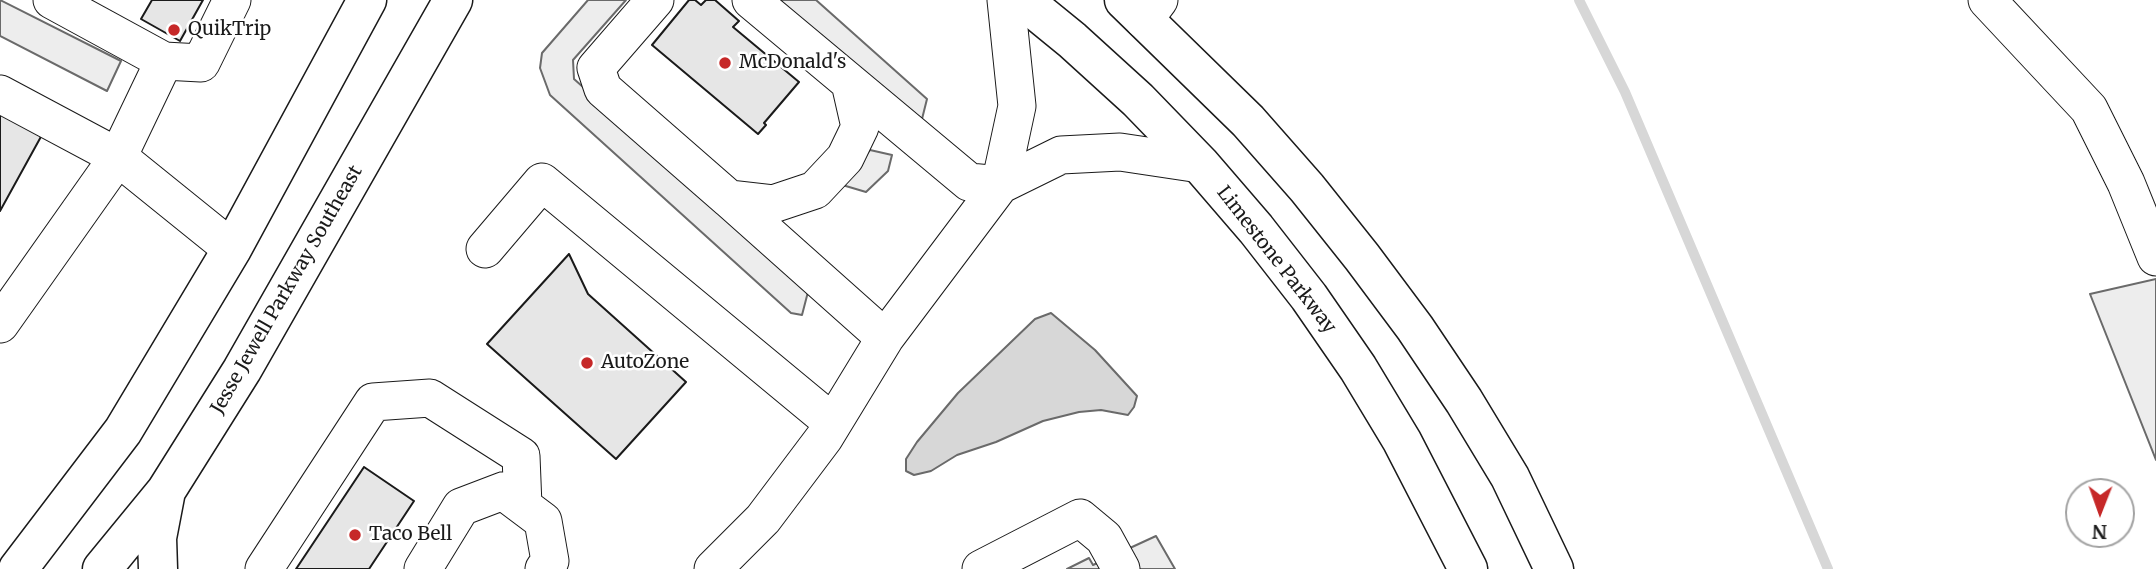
<!DOCTYPE html>
<style>
body{margin:0}
#map{position:relative;width:2156px;height:569px;overflow:hidden;background:#fff;font-family:Merriweather,serif}
canvas{display:block}
.north{position:absolute;left:2065px;top:478px;width:70px;height:70px;box-sizing:border-box;background:#fff;border:2px solid #a3a3a3;border-radius:50%;rotate:181deg;font-size:19px;font-weight:700;line-height:28px;text-align:center;color:#1a1a1a}
.north::after{content:'';display:block;margin:auto;width:24px;height:32px;background:#c62828;clip-path:polygon(50% 0,100% 100%,50% 72%,0 100%)}
</style>
<div id="map">
<canvas width="2156" height="569"></canvas>
<div class="north">N</div>
</div>
<script>
const g = document.querySelector('canvas').getContext('2d');
g.lineJoin = 'round';
function fill(path, color) {
  g.fillStyle = color;
  g.fill(path, 'evenodd');
}
function poly(rows) {
  const path = new Path2D();
  for (const r of rows) {
    path.moveTo(r[0], r[1]);
    for (let i = 2; i < r.length; i += 2) path.lineTo(r[i], r[i + 1]);
  }
  return path;
}
function strokePath(path, color, width, dash) {
  g.strokeStyle = color;
  g.lineWidth = width;
  g.lineCap = dash ? 'butt' : 'round';
  g.setLineDash(dash || []);
  g.stroke(path);
}
function write(font, color, halo, rows, align = 'center') {
  g.font = font + ' Merriweather,serif';
  g.lineWidth = 5;
  g.setLineDash([]);
  g.textBaseline = 'middle';
  g.strokeStyle = halo;
  g.fillStyle = color;
  for (const [text, x, y, turn = 0] of rows) {
    g.save();
    g.translate(x, y);
    g.rotate((+turn || 0) * Math.PI / 180);
    g.textAlign = isNaN(turn) ? turn : align;
    if (halo) g.strokeText(text, 0, 0);
    g.fillText(text, 0, 0);
    g.restore();
  }
}
const built = poly([
 [0,0,121,61,107,91,0,36,0,0],
 [588,0,626,0,573,60,574,79,809,288,802,315,791,313,550,95,540,68,542,53,588,0],
 [772,0,816,0,927,99,919,131,772,0],
 [870,150,892,155,888,171,866,192,839,184,870,150],
 [2156,279,2156,460,2090,294,2156,279],
 [1156,536,1175,569,1067,569,1089,558,1093,565,1156,536]
]);
const water = poly([
 [1051,313,1095,350,1137,396,1134,407,1128,415,1101,410,1079,412,1043,421,996,442,957,455,931,471,914,475,906,471,906,459,917,442,958,393,1035,319,1051,313]
]);
const stream = poly([
 [1579,0,1625,92,1828,569]
]);
const building = poly([
 [152,0,203,0,180,41,141,19,152,0],
 [689,0,695,0,701,5,706,0,715,0,739,21,733,27,799,82,764,123,766,125,758,134,652,45,689,0],
 [0,110,43,133,0,211,0,110],
 [569,254,588,294,686,382,616,459,487,344,569,254],
 [364,467,414,501,369,569,296,569,364,467]
]);
const minor = poly([
 [655,0,596,68,603,89,729,199,773,204,815,190,845,158,860,127,850,83],
 [751,0,969,182,1000,185,1061,155,1120,152,1200,164],
 [1987,0,2089,109,2126,183,2156,257],
 [1144,20,1159,0],
 [164,61,201,63,232,0],
 [0,94,118,157,232,249],
 [729,199,885,338],
 [485,249,542,182,833,423],
 [0,324,118,157,164,61,52,0],
 [264,569,373,402,430,398,521,456,523,506],
 [423,569,461,507,503,491,543,521,550,561,544,569],
 [713,569,763,519,824,438,885,338,1000,185,1017,106,1006,0],
 [981,569,1080,518,1104,538,1121,569]
]);
const major = poly([
 [1023,0,1072,40,1138,100,1200,164,1256,229,1309,297,1358,368,1402,441,1468,569],
 [1124,0,1248,121,1307,188,1362,257,1415,328,1464,401,1510,477,1554,569],
 [18,569,123,431,232,249,367,0],
 [102,569,166,491,242,370,453,0],
 [158,569,157,538,166,491]
]);
const markers = [
 [174,30,7,"#c62828"],
 [725,63,7,"#c62828"],
 [587,363,7,"#c62828"],
 [355,535,7,"#c62828"]
];
const poiNames = [
 ["QuikTrip",188,30],
 ["McDonald's",739,63],
 ["AutoZone",601,363],
 ["Taco Bell",369,535]
];
const streetNames = [
 ["Limestone Parkway",1276,260,52],
 ["Jesse Jewell Parkway Southeast",287,290,-60]
];
fill(built, '#ededed');
strokePath(built, '#6a6a6a', 2);
fill(water, '#d7d7d7');
strokePath(water, '#6a6a6a', 2);
strokePath(stream, '#d7d7d7', 10);
fill(building, '#e6e6e6');
strokePath(building, '#1a1a1a', 2);
strokePath(minor, '#1a1a1a', 39);
strokePath(major, '#1a1a1a', 41);
strokePath(minor, '#fff', 37);
strokePath(major, '#fff', 38);
for (const [x, y, r, color] of markers) {
  const dot = new Path2D();
  dot.arc(x, y, r, 0, 2 * Math.PI);
  g.fillStyle = color;
  g.fill(dot);
  strokePath(dot, '#fff', 2.5);
}
write('19px', '#1a1a1a', '#fff', poiNames, 'left');
write('19px', '#1a1a1a', '#fff', streetNames);
</script>
